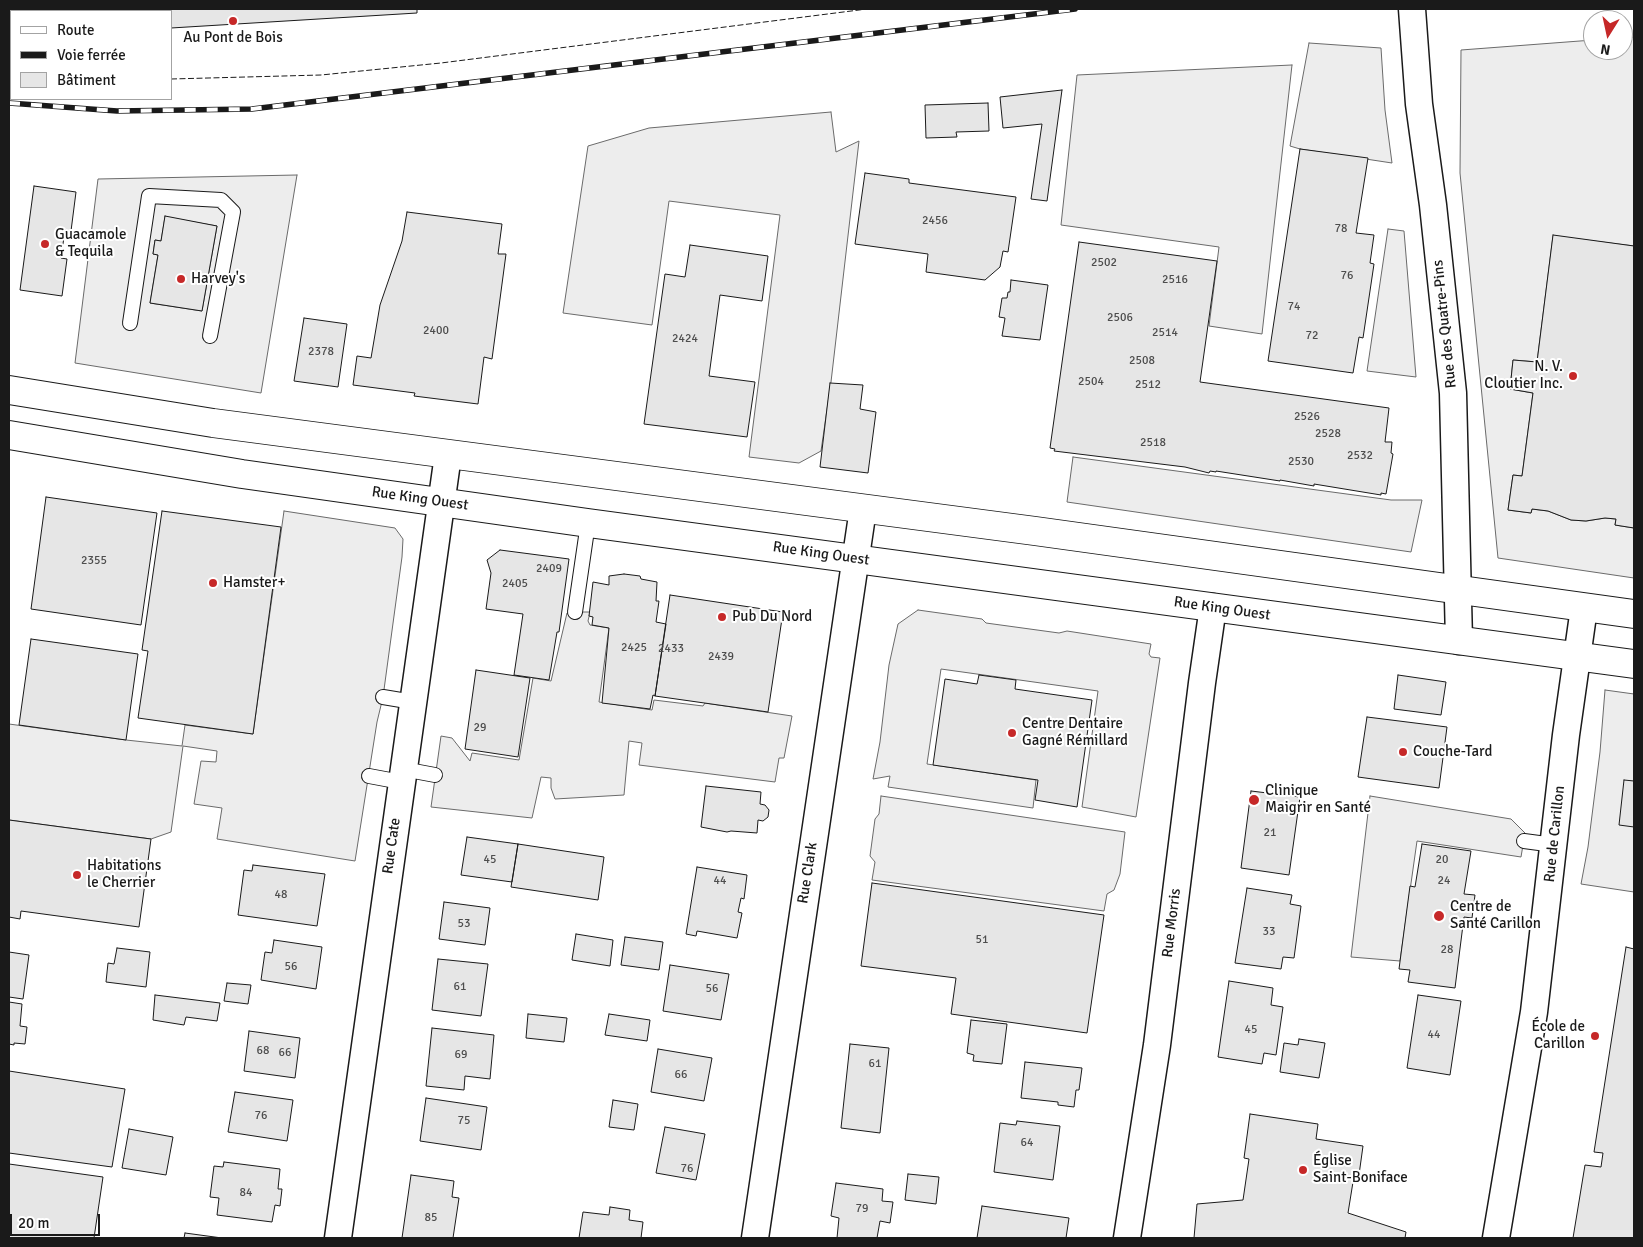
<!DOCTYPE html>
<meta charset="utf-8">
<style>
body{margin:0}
#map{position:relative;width:1643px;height:1247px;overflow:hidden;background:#fff;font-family:Signika,sans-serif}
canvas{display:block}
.frame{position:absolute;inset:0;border:10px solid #1a1a1a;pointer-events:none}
.legend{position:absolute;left:10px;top:10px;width:162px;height:90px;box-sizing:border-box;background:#fff;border:1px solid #a3a3a3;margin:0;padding:6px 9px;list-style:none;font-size:15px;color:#1a1a1a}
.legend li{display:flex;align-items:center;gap:10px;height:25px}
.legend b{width:25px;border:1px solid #a3a3a3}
.north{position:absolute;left:1583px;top:10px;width:50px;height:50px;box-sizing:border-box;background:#fff;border:1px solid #a3a3a3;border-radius:50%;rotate:190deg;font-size:14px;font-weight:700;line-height:20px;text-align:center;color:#1a1a1a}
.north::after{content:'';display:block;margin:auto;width:18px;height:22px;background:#c62828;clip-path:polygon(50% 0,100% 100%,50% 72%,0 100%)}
.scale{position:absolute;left:10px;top:1214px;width:90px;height:22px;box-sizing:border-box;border:2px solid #1a1a1a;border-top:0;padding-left:6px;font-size:15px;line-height:18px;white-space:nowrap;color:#1a1a1a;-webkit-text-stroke:4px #fff;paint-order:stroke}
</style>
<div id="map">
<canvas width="1643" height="1247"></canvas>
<div class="frame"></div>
<ul class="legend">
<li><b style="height:6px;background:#fff"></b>Route</li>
<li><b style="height:6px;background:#1a1a1a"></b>Voie ferrée</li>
<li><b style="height:14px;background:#e6e6e6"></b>Bâtiment</li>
</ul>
<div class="north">N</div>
<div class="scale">20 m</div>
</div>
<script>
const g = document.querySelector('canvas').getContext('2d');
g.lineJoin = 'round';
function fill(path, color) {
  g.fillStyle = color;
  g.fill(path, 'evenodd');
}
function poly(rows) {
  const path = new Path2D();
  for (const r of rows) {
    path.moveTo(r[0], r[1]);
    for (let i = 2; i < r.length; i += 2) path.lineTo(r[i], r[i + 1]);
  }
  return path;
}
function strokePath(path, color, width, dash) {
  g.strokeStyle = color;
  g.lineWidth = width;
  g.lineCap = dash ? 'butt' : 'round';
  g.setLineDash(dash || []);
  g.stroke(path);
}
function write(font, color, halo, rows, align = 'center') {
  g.font = font + ' Signika,sans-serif';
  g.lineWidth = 4;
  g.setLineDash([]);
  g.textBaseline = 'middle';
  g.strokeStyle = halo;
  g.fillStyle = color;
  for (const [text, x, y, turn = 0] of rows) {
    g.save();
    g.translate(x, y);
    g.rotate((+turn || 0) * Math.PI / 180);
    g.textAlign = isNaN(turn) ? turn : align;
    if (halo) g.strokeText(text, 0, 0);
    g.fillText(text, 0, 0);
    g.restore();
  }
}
const parking = poly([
 [1634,37,1634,246,1553,236,1537,362,1513,360,1510,389,1533,393,1522,476,1513,475,1508,510,1531,513,1532,509,1548,511,1571,520,1586,521,1605,518,1616,519,1615,525,1634,528,1634,578,1498,558,1460,173,1461,50,1593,40,1593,50,1623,50,1623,38,1634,37],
 [1309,43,1381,48,1385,110,1392,163,1300,149,1290,146,1309,43],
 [1292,65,1262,334,1209,326,1219,247,1061,225,1077,75,1292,65],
 [831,112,836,152,859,141,831,382,821,451,799,463,749,457,780,215,669,201,652,325,563,313,588,146,649,128,831,112],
 [297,175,261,393,75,363,98,179,297,175],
 [165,217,217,226,202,311,150,303,158,255,153,254,155,240,161,241,165,217],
 [1388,229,1404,231,1416,377,1367,371,1388,229],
 [1073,457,1391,500,1422,500,1411,552,1067,502,1073,457],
 [284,511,395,528,403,539,402,557,383,697,377,722,355,861,217,839,222,808,194,804,201,761,216,762,217,751,183,746,171,832,151,839,9,820,9,724,126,740,182,746,185,725,253,734,284,511],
 [918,610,982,619,986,623,1059,633,1067,631,1151,644,1149,654,1151,657,1160,658,1136,817,1082,807,1098,691,941,669,927,764,1036,780,1033,808,888,787,890,776,873,779,880,742,889,665,898,624,918,610],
 [575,612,590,612,588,621,590,625,609,628,599,702,652,710,654,700,703,706,705,703,792,716,784,758,779,758,775,782,639,765,642,743,629,741,624,795,555,799,551,788,551,778,541,777,532,818,431,807,441,736,452,738,470,761,472,753,519,760,533,678,551,681,567,613,575,612],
 [1605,690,1634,694,1634,892,1581,884,1588,847,1600,752,1605,690],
 [881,796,1125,832,1120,874,1114,890,1107,894,1104,911,872,880,875,862,870,856,875,819,879,814,881,796],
 [1370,796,1511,819,1525,833,1521,857,1417,841,1400,961,1351,957,1370,796]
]);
const building = poly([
 [150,9,417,9,417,13,171,28,171,11,153,11,150,9],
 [1062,90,1047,201,1031,199,1042,124,1003,128,1000,97,1062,90],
 [988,103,989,131,956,132,957,137,926,138,925,105,988,103],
 [1300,149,1368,158,1356,233,1374,235,1370,263,1374,264,1363,338,1359,337,1353,373,1268,361,1300,149],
 [865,173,909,179,909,183,1016,197,1008,252,1003,251,1000,267,985,280,926,272,928,254,855,244,865,173],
 [34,186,76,192,71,231,65,230,61,258,67,259,62,296,20,290,34,186],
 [407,212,502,224,498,254,506,254,492,359,484,357,478,404,414,396,415,393,353,385,357,356,371,358,380,305,402,241,407,212],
 [165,216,217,226,202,311,150,303,158,255,153,254,155,240,161,241,165,216],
 [1553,235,1634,246,1634,528,1615,525,1616,519,1605,518,1586,521,1571,520,1548,511,1532,509,1531,513,1508,510,1513,475,1522,476,1533,393,1510,389,1513,360,1537,362,1553,235],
 [1079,242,1217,261,1200,382,1389,408,1385,442,1392,442,1391,453,1393,454,1386,494,1381,493,1381,495,1314,484,1314,486,1280,480,1280,481,1216,471,1216,472,1210,471,1209,473,1185,467,1054,451,1055,449,1050,448,1079,242],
 [690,245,768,256,762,301,720,295,709,376,755,382,747,437,644,424,665,274,685,277,690,245],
 [1011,280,1048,285,1040,340,1002,336,1005,318,999,317,1002,298,1007,298,1008,292,1010,292,1011,280],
 [304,318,347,324,338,387,294,381,304,318],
 [830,383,863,385,860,409,876,412,868,473,820,467,830,383],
 [46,497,157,513,141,625,31,609,46,497],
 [162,511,281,527,253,734,138,718,148,651,142,650,162,511],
 [500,550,569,559,559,632,557,632,549,680,514,675,523,614,486,609,491,573,487,560,500,550],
 [624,574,640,576,641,579,657,582,656,601,659,601,656,622,666,624,655,696,653,695,650,709,602,703,609,628,592,625,593,617,589,616,593,582,609,585,609,576,624,574],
 [670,595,783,612,768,712,655,696,670,595],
 [31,639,138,654,126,740,19,725,31,639],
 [476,670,530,678,518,757,465,749,476,670],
 [979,675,1016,680,1015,689,1092,700,1077,807,1035,800,1038,780,933,765,945,679,977,684,979,675],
 [1398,675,1446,682,1441,715,1394,709,1398,675],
 [1367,717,1447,727,1439,788,1358,777,1367,717],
 [1624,780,1634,781,1634,827,1619,825,1624,780],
 [706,786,761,792,760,804,765,805,769,810,768,817,763,821,758,820,757,833,731,831,727,832,701,827,706,786],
 [1251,791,1300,797,1289,875,1241,868,1251,791],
 [9,820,151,839,139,927,21,911,20,919,9,917,9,820],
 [467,837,518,844,512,882,461,875,467,837],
 [518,844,604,857,598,900,511,887,518,844],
 [1422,844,1471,851,1464,894,1475,895,1472,918,1464,917,1455,988,1408,982,1410,970,1399,969,1410,886,1415,887,1422,844],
 [253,865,325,874,317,926,238,915,244,870,252,871,253,865],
 [697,867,747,875,744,899,741,898,738,912,742,913,737,938,697,931,696,936,686,934,697,867],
 [872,883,1104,915,1087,1033,951,1014,956,978,861,966,872,883],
 [1247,888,1292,895,1290,904,1301,906,1294,958,1283,957,1281,969,1235,963,1247,888],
 [444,902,490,908,485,945,439,939,444,902],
 [576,934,613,940,610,966,572,960,576,934],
 [625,937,663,942,659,970,621,965,625,937],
 [274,940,322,947,316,989,261,980,265,952,272,953,274,940],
 [1626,947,1634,949,1634,1238,1573,1238,1585,1165,1601,1167,1603,1153,1594,1152,1626,947],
 [117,948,150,952,146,987,106,982,108,963,114,964,117,948],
 [9,952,29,955,23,999,9,997,9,952],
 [438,959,488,964,481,1016,432,1010,438,959],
 [670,965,729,974,721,1020,663,1011,670,965],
 [1229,981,1273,988,1271,1005,1283,1007,1276,1055,1264,1053,1262,1064,1218,1057,1229,981],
 [227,983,251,985,248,1004,224,1001,227,983],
 [155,995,220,1003,217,1021,186,1017,184,1025,153,1020,155,995],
 [1418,995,1461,1001,1450,1075,1407,1068,1418,995],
 [9,1002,22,1004,20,1026,27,1027,25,1044,14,1043,14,1045,9,1044,9,1002],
 [528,1014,567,1018,564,1042,526,1038,528,1014],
 [609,1014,650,1020,647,1041,605,1035,609,1014],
 [971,1020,1007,1024,1002,1064,973,1061,974,1055,967,1053,971,1020],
 [432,1028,494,1035,490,1079,465,1076,464,1090,426,1086,432,1028],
 [249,1031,300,1038,295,1078,244,1071,249,1031],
 [1299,1039,1325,1043,1319,1078,1280,1072,1284,1043,1298,1045,1299,1039],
 [850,1044,889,1048,880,1133,841,1128,850,1044],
 [658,1049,712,1058,704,1101,651,1092,658,1049],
 [1025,1062,1082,1068,1079,1090,1076,1090,1074,1107,1058,1105,1058,1102,1021,1098,1025,1062],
 [9,1071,125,1089,112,1167,9,1153,9,1071],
 [235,1092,293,1100,287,1141,228,1132,235,1092],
 [426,1098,487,1107,481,1150,420,1141,426,1098],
 [613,1100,638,1104,634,1130,609,1127,613,1100],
 [1250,1114,1318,1124,1316,1139,1363,1146,1358,1182,1353,1182,1348,1213,1406,1232,1405,1238,1194,1238,1197,1204,1243,1200,1249,1159,1244,1158,1250,1114],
 [1017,1121,1060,1126,1053,1180,994,1172,1000,1123,1016,1125,1017,1121],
 [665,1127,705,1134,696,1180,656,1173,665,1127],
 [129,1129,173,1137,166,1175,122,1168,129,1129],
 [224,1162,280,1169,278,1189,282,1189,280,1206,275,1205,272,1222,217,1215,219,1198,210,1197,214,1166,223,1167,224,1162],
 [9,1164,103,1177,94,1238,9,1238,9,1164],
 [908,1174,939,1177,936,1204,905,1200,908,1174],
 [411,1175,454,1181,452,1197,459,1198,453,1238,402,1238,411,1175],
 [836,1183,883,1189,882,1201,893,1202,890,1223,880,1221,877,1238,837,1238,839,1218,831,1216,836,1183],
 [982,1206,1069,1218,1066,1238,977,1238,982,1206],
 [610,1207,630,1210,629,1220,643,1222,641,1238,579,1238,583,1212,609,1215,610,1207],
 [185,1233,222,1238,184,1238,185,1233]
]);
const service = poly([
 [130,323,149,196,221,200,233,212,210,336],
 [575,612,588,523],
 [383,697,413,702],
 [403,769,435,775],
 [369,776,401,782],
 [1524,841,1554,845]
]);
const minor = poly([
 [1412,9,1419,104,1433,205,1453,393,1459,641],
 [338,1238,448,455],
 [755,1238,863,509],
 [1127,1238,1157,1045,1202,683,1213,607],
 [1496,1238,1534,1012,1566,735,1584,608]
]);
const primary = poly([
 [9,390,213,423,1035,531,1634,614],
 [9,435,242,474,588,523,1634,664]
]);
const rail = poly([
 [9,103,117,111,252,109,1075,9]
]);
const fence = poly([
 [9,72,11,72],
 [171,79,321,75,441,63,867,9]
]);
const markers = [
 [233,21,5,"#c62828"],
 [45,244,5,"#c62828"],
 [181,279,5,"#c62828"],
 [1573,376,5,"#c62828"],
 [213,583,5,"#c62828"],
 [722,617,5,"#c62828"],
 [1012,733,5,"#c62828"],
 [1403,752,5,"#c62828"],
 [1254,800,6,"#c62828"],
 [77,875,5,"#c62828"],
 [1439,916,6,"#c62828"],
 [1595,1036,5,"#c62828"],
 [1303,1170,5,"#c62828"]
];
const numberNames = [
 ["2456",935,221],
 ["78",1341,229],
 ["2502",1104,263],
 ["76",1347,276],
 ["2516",1175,280],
 ["74",1294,307],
 ["2506",1120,318],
 ["2400",436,331],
 ["2514",1165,333],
 ["72",1312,336],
 ["2424",685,339],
 ["2378",321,352],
 ["2508",1142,361],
 ["2504",1091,382],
 ["2512",1148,385],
 ["2526",1307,417],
 ["2528",1328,434],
 ["2518",1153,443],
 ["2532",1360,456],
 ["2530",1301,462],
 ["2355",94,561],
 ["2409",549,569],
 ["2405",515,584],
 ["2425",634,648],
 ["2433",671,649],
 ["2439",721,657],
 ["29",480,728],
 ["21",1270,833],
 ["45",490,860],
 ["20",1442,860],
 ["44",720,881],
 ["24",1444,881],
 ["48",281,895],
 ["53",464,924],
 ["33",1269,932],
 ["51",982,940],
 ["28",1447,950],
 ["56",291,967],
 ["61",460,987],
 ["56",712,989],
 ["45",1251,1030],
 ["44",1434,1035],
 ["68",263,1051],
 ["66",285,1053],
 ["69",461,1055],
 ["61",875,1064],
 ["66",681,1075],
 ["76",261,1116],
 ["75",464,1121],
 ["64",1027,1143],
 ["76",687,1169],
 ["84",246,1193],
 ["79",862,1209],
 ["85",431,1218]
];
const poiNames = [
 ["Au Pont de Bois",233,38,"center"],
 ["Guacamole",55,235],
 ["& Tequila",55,252],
 ["Harvey's",191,279],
 ["N. V.",1563,367,"right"],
 ["Cloutier Inc.",1563,384,"right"],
 ["Hamster+",223,583],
 ["Pub Du Nord",732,617],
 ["Centre Dentaire",1022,724],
 ["Gagné Rémillard",1022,741],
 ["Couche-Tard",1413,752],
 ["Clinique",1265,791],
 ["Maigrir en Santé",1265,808],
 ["Habitations",87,866],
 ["le Cherrier",87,883],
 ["Centre de",1450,907],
 ["Santé Carillon",1450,924],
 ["École de",1585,1027,"right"],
 ["Carillon",1585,1044,"right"],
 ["Église",1313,1161],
 ["Saint-Boniface",1313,1178]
];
const streetNames = [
 ["Rue des Quatre-Pins",1445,324,-96],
 ["Rue King Ouest",420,499,8],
 ["Rue King Ouest",821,554,8],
 ["Rue King Ouest",1222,609,8],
 ["Rue de Carillon",1555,834,-84],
 ["Rue Cate",392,846,-82],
 ["Rue Clark",808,873,-81],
 ["Rue Morris",1172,923,-83]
];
fill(parking, '#ededed');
strokePath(parking, '#6a6a6a', 1);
fill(building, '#e6e6e6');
strokePath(building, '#1a1a1a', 1);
strokePath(service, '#1a1a1a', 16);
strokePath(minor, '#1a1a1a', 29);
strokePath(primary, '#1a1a1a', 30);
strokePath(service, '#fff', 14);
strokePath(minor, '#fff', 26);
strokePath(primary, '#fff', 28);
strokePath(rail, '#1a1a1a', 5.5);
strokePath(rail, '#fff', 4, [11]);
strokePath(fence, '#1a1a1a', 1, [6, 2.5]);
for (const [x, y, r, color] of markers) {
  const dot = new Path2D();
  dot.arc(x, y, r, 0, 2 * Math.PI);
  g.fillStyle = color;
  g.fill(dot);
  strokePath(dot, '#fff', 2);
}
write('12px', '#4d4d4d', null, numberNames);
write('15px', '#1a1a1a', '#fff', poiNames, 'left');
write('15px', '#1a1a1a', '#fff', streetNames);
</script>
